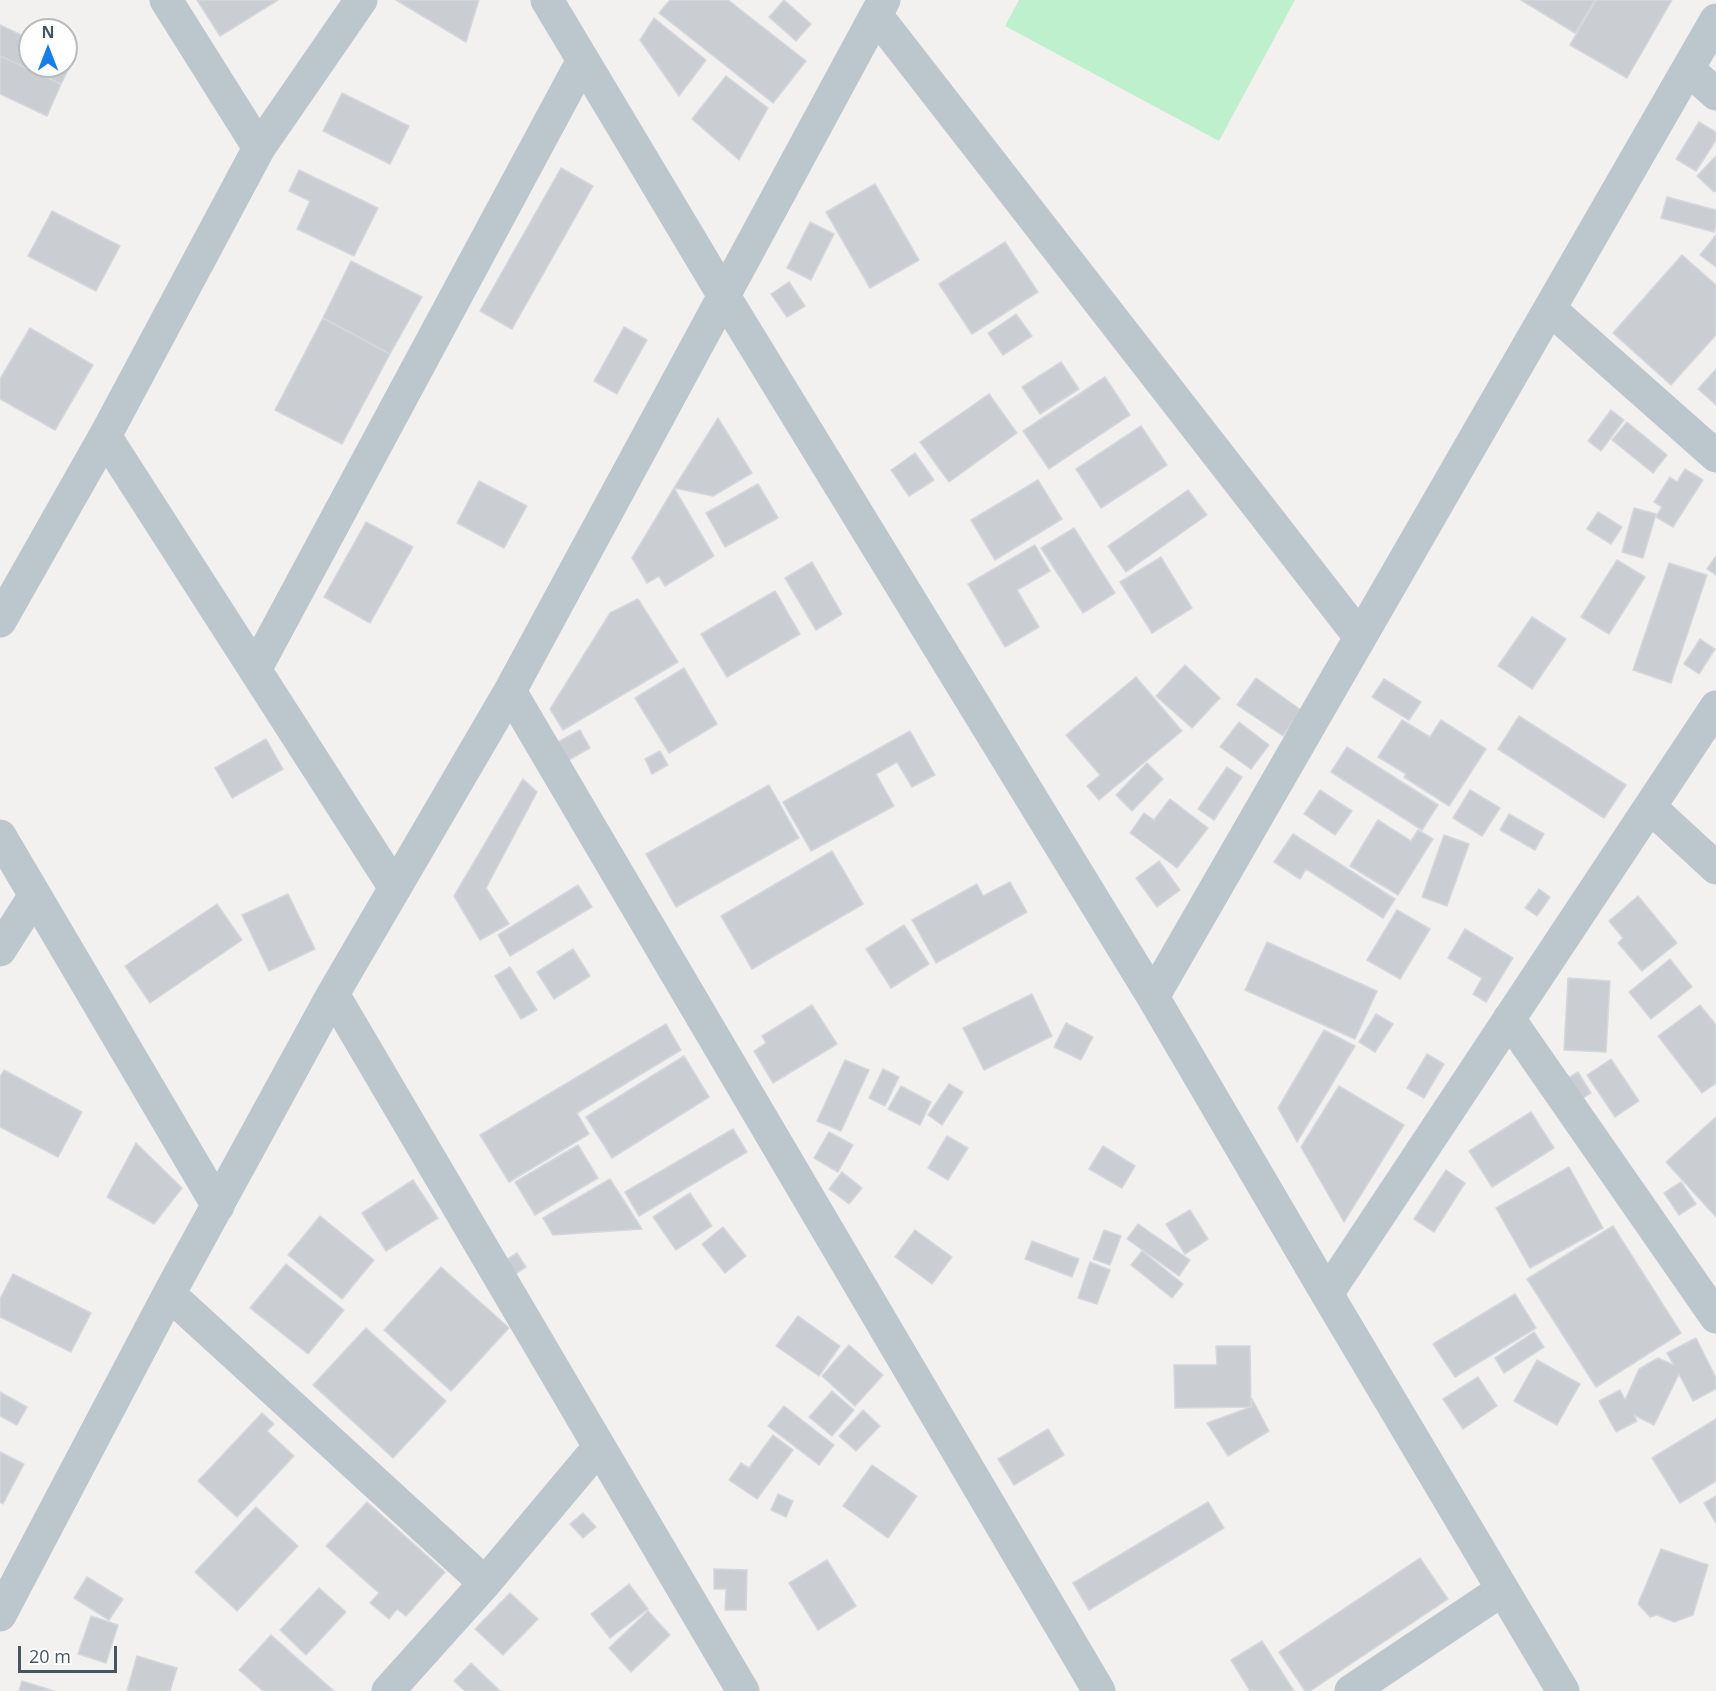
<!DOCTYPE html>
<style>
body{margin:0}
#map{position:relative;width:1716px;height:1691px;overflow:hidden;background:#f3f0f0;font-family:"Open Sans",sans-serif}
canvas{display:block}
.north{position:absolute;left:18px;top:18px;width:60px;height:60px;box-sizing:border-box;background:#fff;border:2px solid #b5bbbf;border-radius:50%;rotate:0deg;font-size:16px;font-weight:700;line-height:24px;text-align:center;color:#47555e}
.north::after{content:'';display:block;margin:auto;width:21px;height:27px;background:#157ee8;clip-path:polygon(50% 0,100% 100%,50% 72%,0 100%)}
.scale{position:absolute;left:18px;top:1646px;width:99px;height:27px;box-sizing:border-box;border:3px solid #47555e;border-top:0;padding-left:8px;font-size:18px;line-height:21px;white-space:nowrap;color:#47555e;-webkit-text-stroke:4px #fff;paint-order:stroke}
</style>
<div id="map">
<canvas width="1716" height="1691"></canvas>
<div class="north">N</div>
<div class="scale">20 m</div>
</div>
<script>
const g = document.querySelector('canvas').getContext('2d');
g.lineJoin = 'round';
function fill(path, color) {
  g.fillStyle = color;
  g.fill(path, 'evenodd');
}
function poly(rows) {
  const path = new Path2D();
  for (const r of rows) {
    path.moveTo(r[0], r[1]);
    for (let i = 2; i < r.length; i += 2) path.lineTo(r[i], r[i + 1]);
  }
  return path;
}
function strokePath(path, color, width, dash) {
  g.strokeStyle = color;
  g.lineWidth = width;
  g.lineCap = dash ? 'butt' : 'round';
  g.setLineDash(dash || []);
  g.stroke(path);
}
const green = poly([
 [1019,0,1295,0,1219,141,1005,26]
]);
const building = poly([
 [197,0,278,0,220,36,197,0],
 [396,0,479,0,466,42,396,0],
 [670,0,728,0,806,61,773,103,659,13,670,0],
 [784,0,811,24,796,41,769,17,784,0],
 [1521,0,1595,0,1575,33,1521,0],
 [1596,0,1672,0,1627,78,1570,45,1596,0],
 [654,18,706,60,679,96,640,40,654,18],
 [0,25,30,39,30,66,66,66,66,56,74,59,61,84,0,56,0,25],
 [0,56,61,84,47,116,0,94,0,56],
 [726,76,768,108,739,160,692,119,726,76],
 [342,93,409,126,390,164,323,131,342,93],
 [1699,122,1716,132,1716,140,1696,171,1676,159,1699,122],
 [1716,156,1716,190,1714,192,1697,176,1716,156],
 [561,168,593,186,512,329,480,311,561,168],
 [299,170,378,208,354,256,297,229,310,201,289,191,299,170],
 [875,184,919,260,870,288,826,212,875,184],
 [1667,197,1716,210,1716,225,1714,232,1661,218,1667,197],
 [52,211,120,246,96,291,28,256,52,211],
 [810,222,834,234,811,280,787,268,810,222],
 [1716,235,1716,267,1700,255,1716,235],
 [1005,242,1038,292,972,334,939,284,1005,242],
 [1682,255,1716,285,1716,335,1671,385,1613,333,1682,255],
 [351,261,422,297,390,354,323,318,351,261],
 [789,282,805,306,787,317,771,294,789,282],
 [1016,314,1032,336,1003,355,988,333,1016,314],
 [323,318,390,354,342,444,275,410,323,318],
 [624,327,647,340,617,394,594,381,624,327],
 [30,328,93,365,55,430,0,399,0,379,30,328],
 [1061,362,1079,389,1040,414,1022,387,1061,362],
 [1716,369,1716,405,1698,389,1716,369],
 [1105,377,1130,415,1049,469,1023,431,1105,377],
 [989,394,1017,433,949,482,920,442,989,394],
 [1611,410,1624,420,1601,451,1588,441,1611,410],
 [718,418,752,473,713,496,674,488,718,418],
 [1627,422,1667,455,1653,473,1612,440,1627,422],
 [1141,426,1167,465,1101,508,1076,469,1141,426],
 [915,453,934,480,909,496,891,470,915,453],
 [1685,469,1703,480,1673,527,1656,517,1662,507,1654,502,1670,477,1677,482,1685,469],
 [1038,480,1062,519,995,560,971,520,1038,480],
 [479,481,527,506,504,548,457,523,479,481],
 [758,484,778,518,725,547,706,513,758,484],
 [674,488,714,556,665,586,659,576,647,583,632,558,674,488],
 [1188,490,1207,515,1126,572,1108,546,1188,490],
 [1634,508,1656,514,1643,558,1622,552,1634,508],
 [1598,512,1622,527,1611,544,1587,529,1598,512],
 [366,522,413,547,370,623,324,597,366,522],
 [1074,528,1115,593,1083,613,1041,548,1074,528],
 [1035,545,1050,571,1017,590,1039,627,1005,647,968,584,1035,545],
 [1716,556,1716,575,1707,569,1716,556],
 [1161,557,1192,608,1152,633,1120,582,1161,557],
 [1617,560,1645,577,1609,634,1581,617,1617,560],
 [812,562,842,614,816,630,785,578,812,562],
 [1669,563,1707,575,1671,683,1633,670,1669,563],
 [775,591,800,634,727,677,701,634,775,591],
 [638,599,678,662,563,730,550,709,610,613,638,599],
 [1532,617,1566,639,1532,689,1498,666,1532,617],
 [1700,639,1715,649,1699,674,1684,664,1700,639],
 [1185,665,1220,698,1192,728,1156,696,1185,665],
 [684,668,717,724,669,753,635,698,684,668],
 [1136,677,1182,731,1099,800,1087,786,1100,775,1066,735,1136,677],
 [1256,678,1301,710,1283,736,1237,705,1256,678],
 [1384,679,1421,702,1409,720,1372,697,1384,679],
 [1519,716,1626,785,1604,818,1498,749,1519,716],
 [1402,720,1430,737,1441,720,1486,749,1449,806,1404,777,1406,774,1378,757,1402,720],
 [1239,722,1269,745,1251,769,1220,747,1239,722],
 [580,730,590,748,567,761,556,743,580,730],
 [910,731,935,775,912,787,897,762,876,774,894,806,811,851,783,802,910,731],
 [266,739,283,769,232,798,215,768,266,739],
 [1347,747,1438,805,1422,830,1331,772,1347,747],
 [660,751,668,765,652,774,645,759,660,751],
 [1147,763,1163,779,1132,811,1116,795,1147,763],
 [1227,767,1242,777,1214,820,1198,809,1227,767],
 [523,779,537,792,486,888,509,924,480,940,454,896,523,779],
 [769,785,799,838,676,907,646,854,769,785],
 [1320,790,1352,811,1335,835,1304,814,1320,790],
 [1470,790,1500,808,1482,836,1453,818,1470,790],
 [1170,799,1208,828,1177,868,1130,833,1144,813,1154,820,1170,799],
 [1509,814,1544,834,1535,850,1500,830,1509,814],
 [1378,820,1411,841,1418,830,1433,839,1398,895,1350,866,1378,820],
 [1293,834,1395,899,1383,918,1306,869,1300,879,1274,862,1293,834],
 [1444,835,1469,844,1447,906,1422,897,1444,835],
 [832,851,863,904,752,969,721,916,832,851],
 [1159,861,1180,890,1157,907,1136,878,1159,861],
 [1010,882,1027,912,936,963,912,920,977,884,983,896,1010,882],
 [578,885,592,907,510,956,498,935,578,885],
 [1539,889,1550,897,1537,916,1525,908,1539,889],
 [288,894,315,949,269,971,242,915,288,894],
 [1638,896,1677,943,1642,971,1618,943,1623,938,1609,921,1638,896],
 [217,904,242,940,150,1003,125,966,217,904],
 [1397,910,1430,929,1400,979,1367,960,1397,910],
 [904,925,929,964,891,988,866,949,904,925],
 [1465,929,1513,958,1486,1002,1473,994,1482,978,1448,958,1465,929],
 [1267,942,1377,991,1355,1039,1245,990,1267,942],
 [573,949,590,976,554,999,537,972,573,949],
 [1670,959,1692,987,1651,1019,1629,992,1670,959],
 [510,967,537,1010,521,1019,495,976,510,967],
 [1568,978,1610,981,1606,1052,1564,1050,1568,978],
 [1032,994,1052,1036,984,1070,963,1028,1032,994],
 [812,1005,837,1044,773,1083,754,1051,766,1043,762,1036,812,1005],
 [1700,1005,1716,1025,1716,1083,1702,1093,1658,1036,1700,1005],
 [1376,1014,1393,1024,1375,1052,1359,1042,1376,1014],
 [1066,1023,1093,1037,1081,1060,1054,1047,1066,1023],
 [666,1024,681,1050,577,1113,589,1134,509,1182,480,1135,666,1024],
 [1324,1030,1355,1046,1297,1142,1278,1108,1324,1030],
 [1427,1054,1444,1064,1424,1098,1407,1088,1427,1054],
 [684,1056,709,1097,612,1158,586,1117,684,1056],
 [1611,1059,1639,1101,1615,1117,1587,1075,1611,1059],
 [845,1060,869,1070,841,1131,817,1121,845,1060],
 [883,1069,899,1077,885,1106,869,1098,883,1069],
 [4,1070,82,1112,58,1157,0,1127,0,1077,4,1070],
 [1578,1072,1591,1093,1576,1103,1562,1082,1578,1072],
 [949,1084,963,1092,942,1125,928,1115,949,1084],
 [901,1086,931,1102,920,1125,888,1109,901,1086],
 [1339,1086,1404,1125,1344,1222,1301,1147,1339,1086],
 [1531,1112,1554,1148,1492,1187,1469,1151,1531,1112],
 [1716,1117,1716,1217,1666,1162,1716,1117],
 [733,1129,747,1152,639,1216,625,1192,733,1129],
 [829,1132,853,1145,838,1172,814,1158,829,1132],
 [947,1136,968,1148,948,1180,928,1168,947,1136],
 [136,1143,182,1188,154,1224,107,1197,136,1143],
 [578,1145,598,1178,535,1215,515,1182,578,1145],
 [1103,1146,1135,1166,1122,1188,1089,1169,1103,1146],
 [1569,1167,1603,1228,1530,1268,1496,1208,1569,1167],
 [1446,1170,1465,1183,1434,1232,1414,1219,1446,1170],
 [842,1172,862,1188,849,1204,829,1189,842,1172],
 [610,1179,642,1229,553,1235,543,1218,610,1179],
 [413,1180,438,1218,386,1251,362,1213,413,1180],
 [1681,1182,1696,1204,1679,1215,1664,1193,1681,1182],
 [690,1193,712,1226,676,1250,653,1217,690,1193],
 [1190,1210,1208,1239,1185,1254,1166,1224,1190,1210],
 [320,1216,374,1260,342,1299,288,1255,320,1216],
 [1138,1224,1190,1260,1179,1276,1127,1239,1138,1224],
 [1613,1226,1681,1333,1596,1387,1527,1279,1613,1226],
 [723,1227,746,1256,725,1273,702,1244,723,1227],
 [915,1230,952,1257,932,1284,895,1257,915,1230],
 [1104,1230,1121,1236,1110,1265,1093,1259,1104,1230],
 [1032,1241,1079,1259,1072,1277,1025,1259,1032,1241],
 [1142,1251,1183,1284,1172,1298,1131,1265,1142,1251],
 [517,1253,526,1267,512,1276,503,1262,517,1253],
 [1090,1262,1110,1270,1097,1304,1078,1298,1090,1262],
 [286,1264,344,1310,308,1354,250,1308,286,1264],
 [441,1267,509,1328,451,1391,384,1330,441,1267],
 [13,1274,91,1313,71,1352,0,1317,0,1299,13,1274],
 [1515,1294,1536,1328,1455,1377,1433,1344,1515,1294],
 [798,1316,840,1346,819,1376,776,1346,798,1316],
 [366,1328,446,1401,393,1458,313,1385,366,1328],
 [1534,1332,1544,1347,1504,1373,1495,1358,1534,1332],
 [1696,1338,1716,1378,1716,1389,1693,1401,1679,1374,1654,1425,1634,1415,1637,1421,1616,1432,1599,1401,1620,1390,1625,1400,1639,1369,1658,1358,1674,1365,1667,1353,1696,1338],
 [849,1345,883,1375,855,1406,822,1376,849,1345],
 [1216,1346,1250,1346,1251,1407,1175,1408,1174,1365,1217,1365,1216,1346],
 [1537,1360,1580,1384,1557,1425,1514,1401,1537,1360],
 [1478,1377,1497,1406,1463,1429,1443,1399,1478,1377],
 [832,1391,854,1410,832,1436,809,1417,832,1391],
 [0,1392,27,1407,17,1425,0,1416,0,1392],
 [1252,1399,1269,1431,1228,1456,1207,1423,1251,1407,1252,1399],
 [784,1406,834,1445,819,1465,768,1426,784,1406],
 [863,1410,880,1426,856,1451,839,1436,863,1410],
 [262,1413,274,1424,267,1431,294,1456,237,1517,198,1481,262,1413],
 [1716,1419,1716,1481,1680,1503,1652,1458,1716,1419],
 [1048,1429,1064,1455,1014,1485,998,1459,1048,1429],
 [773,1435,793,1450,757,1499,729,1480,741,1463,749,1468,773,1435],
 [0,1452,24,1464,3,1504,0,1502,0,1452],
 [872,1465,917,1496,888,1538,843,1506,872,1465],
 [778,1494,793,1501,786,1517,771,1510,778,1494],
 [1716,1496,1716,1523,1704,1503,1716,1496],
 [367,1502,445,1572,406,1616,397,1609,389,1619,370,1603,379,1593,326,1546,367,1502],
 [1208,1502,1224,1528,1089,1610,1073,1583,1208,1502],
 [256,1507,298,1546,237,1611,195,1572,256,1507],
 [583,1513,596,1527,583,1538,570,1524,583,1513],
 [1661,1549,1708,1565,1693,1615,1674,1622,1657,1615,1650,1617,1638,1604,1661,1549],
 [1420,1558,1448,1599,1310,1691,1305,1691,1279,1652,1420,1558],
 [827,1560,856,1606,818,1630,789,1583,827,1560],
 [714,1569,747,1570,746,1610,725,1610,726,1589,714,1589,714,1569],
 [87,1577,123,1599,109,1620,74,1598,87,1577],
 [629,1584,648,1609,610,1638,591,1614,629,1584],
 [319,1588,346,1612,306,1655,280,1630,319,1588],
 [510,1593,538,1619,503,1655,475,1629,510,1593],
 [648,1611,670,1635,631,1672,609,1648,648,1611],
 [91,1616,118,1625,106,1663,78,1654,91,1616],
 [271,1635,334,1691,263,1691,239,1670,271,1635],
 [1262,1641,1294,1691,1250,1691,1231,1660,1262,1641],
 [137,1656,177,1668,170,1691,127,1691,137,1656],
 [471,1663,500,1691,465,1691,454,1681,471,1663],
 [22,1681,54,1691,19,1691,22,1681]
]);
const minor = poly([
 [166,0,259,148],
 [547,0,724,296,1153,997,1327,1294,1563,1691],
 [876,15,1360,637],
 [1688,69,1716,94],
 [1550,309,1716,456],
 [105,436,395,888],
 [0,621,105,436,259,148,361,0],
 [255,670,583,60],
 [510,691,1099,1691],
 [1650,807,1716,868],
 [0,836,218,1206],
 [0,950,35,895],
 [333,994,743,1691],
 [1153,997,1716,20],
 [1509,1019,1716,1317],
 [169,1294,485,1583],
 [1327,1294,1716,707],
 [0,1615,169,1294,333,994,510,691,884,0],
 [388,1691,485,1583,599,1447],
 [1351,1691,1502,1590]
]);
fill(green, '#bef0ce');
fill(building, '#caced3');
strokePath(building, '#d4d7dc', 1.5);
strokePath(minor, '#bbc6cd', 33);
</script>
